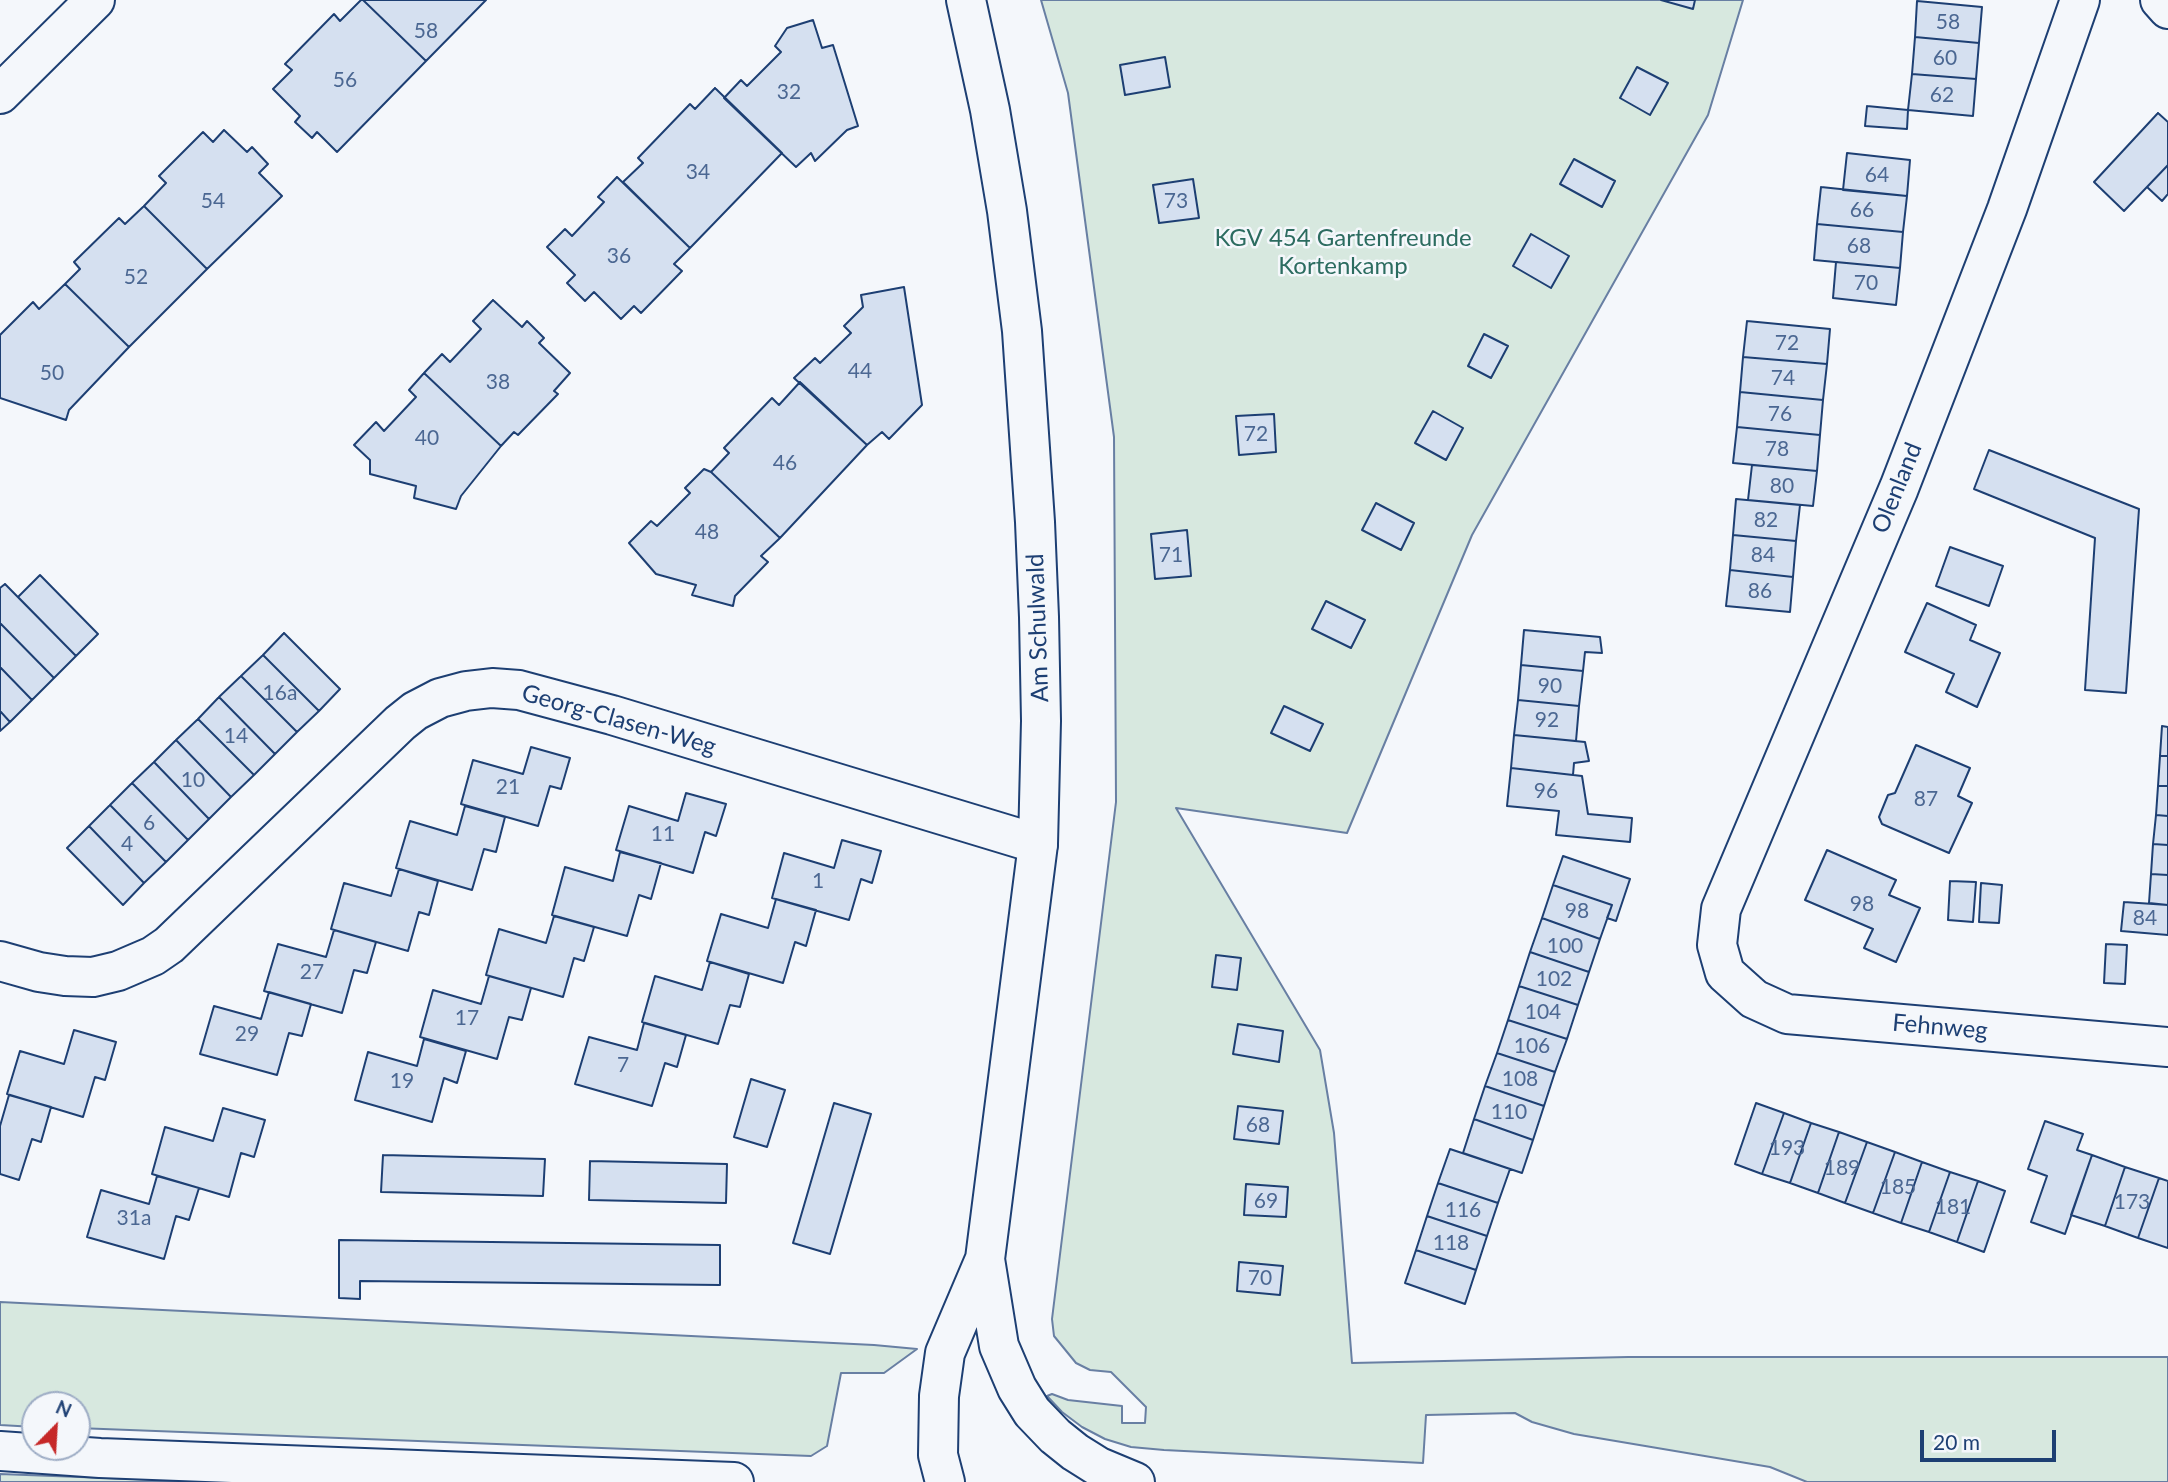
<!DOCTYPE html>
<style>
body{margin:0}
#map{position:relative;width:2168px;height:1482px;overflow:hidden;background:#f4f7fb;font-family:Lato,sans-serif}
canvas{display:block}
.north{position:absolute;left:21px;top:1391px;width:70px;height:70px;box-sizing:border-box;background:#f4f7fb;border:2px solid #9eadc5;border-radius:50%;rotate:24deg;font-size:19px;font-weight:700;line-height:28px;text-align:center;color:#1d3f73}
.north::after{content:'';display:block;margin:auto;width:24px;height:32px;background:#c62828;clip-path:polygon(50% 0,100% 100%,50% 72%,0 100%)}
.scale{position:absolute;left:1920px;top:1430px;width:136px;height:32px;box-sizing:border-box;border:4px solid #1d3f73;border-top:0;padding-left:9px;font-size:21px;line-height:24px;white-space:nowrap;color:#1d3f73;-webkit-text-stroke:5px #f4f7fb;paint-order:stroke}
</style>
<div id="map">
<canvas width="2168" height="1482"></canvas>
<div class="north">N</div>
<div class="scale">20 m</div>
</div>
<script>
const g = document.querySelector('canvas').getContext('2d');
g.lineJoin = 'round';
function fill(path, color) {
  g.fillStyle = color;
  g.fill(path, 'evenodd');
}
function poly(rows) {
  const path = new Path2D();
  for (const r of rows) {
    path.moveTo(r[0], r[1]);
    for (let i = 2; i < r.length; i += 2) path.lineTo(r[i], r[i + 1]);
  }
  return path;
}
function strokePath(path, color, width, dash) {
  g.strokeStyle = color;
  g.lineWidth = width;
  g.lineCap = dash ? 'butt' : 'round';
  g.setLineDash(dash || []);
  g.stroke(path);
}
function write(font, color, halo, rows, align = 'center') {
  g.font = font + ' Lato,sans-serif';
  g.lineWidth = 5;
  g.setLineDash([]);
  g.textBaseline = 'middle';
  g.strokeStyle = halo;
  g.fillStyle = color;
  for (const [text, x, y, turn = 0] of rows) {
    g.save();
    g.translate(x, y);
    g.rotate((+turn || 0) * Math.PI / 180);
    g.textAlign = isNaN(turn) ? turn : align;
    if (halo) g.strokeText(text, 0, 0);
    g.fillText(text, 0, 0);
    g.restore();
  }
}
const green = poly([
 [1041,0,1743,0,1708,115,1472,535,1347,833,1176,808,1320,1050,1334,1133,1352,1363,1628,1357,2168,1357,2168,1482,1807,1482,1770,1467,1574,1434,1532,1422,1515,1413,1426,1415,1423,1463,1164,1450,1131,1447,1105,1439,1082,1427,1062,1412,1047,1396,1052,1394,1068,1400,1122,1406,1122,1423,1145,1423,1146,1407,1111,1372,1090,1370,1076,1363,1054,1336,1052,1319,1116,802,1114,437,1068,93,1041,0],
 [0,1302,874,1345,917,1349,884,1373,841,1373,827,1446,811,1456,77,1428,77,1405,35,1405,35,1427,0,1425,0,1302],
 [0,1474,186,1481,208,1482,0,1482,0,1474]
]);
const building = poly([
 [361,0,363,0,426,61,337,152,317,132,312,138,295,122,300,116,273,89,292,70,285,64,334,14,340,21,361,0],
 [363,0,486,0,426,61,363,0],
 [1661,0,1695,0,1693,9,1661,0],
 [1917,1,1982,7,1979,43,1915,37,1917,1],
 [813,20,822,48,833,45,858,126,847,130,815,161,811,153,796,167,724,98,741,80,747,86,781,52,775,46,787,28,813,20],
 [1915,37,1979,43,1976,79,1912,74,1915,37],
 [1165,57,1170,87,1125,95,1120,65,1165,57],
 [1637,67,1668,83,1650,115,1620,98,1637,67],
 [1912,74,1976,79,1973,116,1908,110,1912,74],
 [715,88,782,153,690,248,623,182,643,163,638,158,690,104,695,109,715,88],
 [1867,106,1908,110,1907,129,1865,126,1867,106],
 [2158,113,2168,122,2168,165,2124,211,2094,182,2158,113],
 [224,130,247,152,252,147,268,164,259,173,282,196,207,269,144,206,166,183,159,176,203,132,213,142,224,130],
 [1847,153,1910,160,1907,196,1843,190,1847,153],
 [1574,159,1615,181,1602,207,1560,184,1574,159],
 [2168,165,2168,194,2162,201,2147,187,2168,165],
 [617,177,690,248,674,264,682,271,641,313,634,306,621,319,594,292,585,301,567,283,575,275,547,247,565,229,572,236,604,202,598,197,617,177],
 [1193,179,1199,218,1159,223,1153,185,1193,179],
 [1821,187,1907,196,1903,232,1817,224,1821,187],
 [144,206,207,269,129,347,65,284,80,269,74,262,119,218,125,224,144,206],
 [1817,224,1903,232,1900,268,1814,260,1817,224],
 [1531,234,1569,256,1551,288,1513,266,1531,234],
 [1836,262,1900,268,1896,305,1833,298,1836,262],
 [65,284,129,347,69,410,66,420,0,398,0,335,33,302,39,309,65,284],
 [904,287,922,405,889,439,882,432,867,445,794,378,815,358,820,363,851,333,844,326,863,307,861,295,904,287],
 [493,300,522,327,527,321,544,338,539,343,570,373,554,391,558,394,518,435,514,432,501,446,424,373,442,354,450,362,481,329,473,321,493,300],
 [1747,321,1830,329,1827,364,1743,357,1747,321],
 [1484,334,1508,346,1491,378,1468,366,1484,334],
 [1743,357,1827,364,1823,400,1740,392,1743,357],
 [424,373,501,446,461,496,456,509,414,498,416,486,370,474,370,460,354,445,376,422,384,431,416,397,409,390,424,373],
 [800,382,867,445,780,538,711,472,729,453,724,448,772,398,779,405,800,382],
 [1740,392,1823,400,1820,435,1737,427,1740,392],
 [1433,411,1463,428,1446,460,1415,443,1433,411],
 [1274,414,1276,452,1239,455,1236,416,1274,414],
 [1737,427,1820,435,1817,471,1733,463,1737,427],
 [1989,450,2139,509,2126,693,2085,690,2095,538,1974,489,1989,450],
 [1752,465,1817,471,1813,506,1748,500,1752,465],
 [704,469,711,472,780,538,761,556,768,562,735,596,733,606,692,595,696,585,656,574,629,543,651,521,657,526,690,493,685,488,704,469],
 [1736,499,1800,505,1796,541,1733,535,1736,499],
 [1376,503,1414,523,1401,550,1362,530,1376,503],
 [1187,530,1191,576,1155,579,1151,534,1187,530],
 [1733,535,1796,541,1793,577,1730,570,1733,535],
 [1950,547,2003,566,1989,606,1936,586,1950,547],
 [1730,570,1793,577,1790,612,1726,606,1730,570],
 [40,575,98,634,76,656,18,597,40,575],
 [5,584,76,656,54,678,0,623,0,588,5,584],
 [1326,601,1365,620,1351,648,1312,629,1326,601],
 [1927,603,1976,625,1970,640,2000,653,1977,707,1946,692,1954,674,1905,652,1927,603],
 [0,623,54,678,32,700,0,667,0,623],
 [1524,630,1600,637,1602,653,1585,652,1583,671,1521,665,1524,630],
 [284,633,340,689,319,711,263,655,284,633],
 [263,655,319,711,297,732,241,676,263,655],
 [1521,665,1583,671,1579,706,1518,700,1521,665],
 [0,667,32,700,10,722,0,711,0,667],
 [241,676,297,732,275,754,219,697,241,676],
 [219,697,275,754,254,775,198,719,219,697],
 [1518,700,1579,706,1576,741,1514,735,1518,700],
 [1284,706,1323,724,1310,751,1271,733,1284,706],
 [0,711,10,722,0,731,0,711],
 [198,719,254,775,231,797,176,740,198,719],
 [2162,726,2168,727,2168,756,2160,756,2162,726],
 [1514,735,1585,742,1589,761,1574,763,1573,775,1511,768,1514,735],
 [176,740,231,797,209,819,154,762,176,740],
 [1916,745,1970,768,1958,796,1972,803,1949,853,1882,824,1879,817,1888,795,1895,793,1916,745],
 [531,747,570,758,561,789,550,786,538,826,461,804,473,760,523,774,531,747],
 [2160,756,2168,756,2168,786,2158,786,2160,756],
 [154,762,209,819,188,840,132,783,154,762],
 [1511,768,1582,776,1588,814,1632,818,1630,842,1556,835,1559,811,1507,806,1511,768],
 [132,783,188,840,166,862,110,805,132,783],
 [2158,786,2168,786,2168,816,2156,815,2158,786],
 [686,793,726,804,716,836,705,832,693,873,616,850,629,806,678,821,686,793],
 [110,805,166,862,144,883,89,826,110,805],
 [465,806,505,817,496,852,484,849,472,890,396,868,410,821,457,835,465,806],
 [2156,815,2168,816,2168,845,2153,844,2156,815],
 [89,826,144,883,123,905,67,848,89,826],
 [842,840,881,851,872,883,861,879,849,920,772,898,784,853,834,868,842,840],
 [2153,844,2168,845,2168,875,2151,874,2153,844],
 [1827,850,1896,880,1889,895,1920,908,1896,962,1864,948,1873,929,1805,900,1827,850],
 [620,852,661,863,651,899,639,895,627,936,552,915,565,867,613,881,620,852],
 [1563,856,1630,879,1616,921,1607,918,1612,905,1553,885,1563,856],
 [399,869,438,881,429,915,419,912,408,951,331,929,344,883,391,896,399,869],
 [2151,874,2168,875,2168,905,2149,903,2151,874],
 [1950,881,1976,882,1973,922,1948,920,1950,881],
 [1981,883,2002,885,1999,923,1979,922,1981,883],
 [1553,885,1612,905,1600,939,1542,918,1553,885],
 [776,899,816,910,806,946,795,942,783,983,707,961,721,914,768,928,776,899],
 [2124,902,2168,905,2168,935,2121,931,2124,902],
 [554,916,594,927,584,961,574,958,563,997,486,975,499,929,546,943,554,916],
 [1542,918,1600,939,1589,972,1530,952,1542,918],
 [334,930,376,942,367,973,354,970,342,1013,264,991,278,944,326,957,334,930],
 [2106,944,2127,945,2125,984,2104,983,2106,944],
 [1530,952,1589,972,1578,1005,1519,986,1530,952],
 [1216,955,1241,958,1237,990,1212,987,1216,955],
 [710,962,749,974,740,1007,730,1005,718,1044,642,1022,655,976,702,990,710,962],
 [489,976,531,988,522,1020,509,1017,497,1059,420,1037,433,990,481,1004,489,976],
 [1519,986,1578,1005,1567,1039,1508,1020,1519,986],
 [269,992,311,1004,302,1036,289,1033,277,1075,200,1054,214,1006,261,1019,269,992],
 [1508,1020,1567,1039,1555,1072,1497,1053,1508,1020],
 [644,1023,686,1035,677,1067,665,1063,652,1106,575,1084,589,1037,637,1050,644,1023],
 [1238,1024,1283,1031,1279,1062,1233,1054,1238,1024],
 [74,1030,116,1042,105,1080,95,1077,83,1117,7,1094,20,1051,64,1064,74,1030],
 [424,1039,466,1051,457,1083,444,1078,432,1122,355,1100,368,1052,417,1066,424,1039],
 [1497,1053,1555,1072,1544,1106,1485,1086,1497,1053],
 [751,1079,785,1090,767,1147,734,1137,751,1079],
 [1485,1086,1544,1106,1533,1140,1474,1119,1485,1086],
 [9,1095,51,1107,41,1142,32,1139,19,1180,0,1174,0,1126,9,1095],
 [834,1103,871,1114,830,1254,793,1243,834,1103],
 [1756,1103,1784,1113,1762,1174,1735,1164,1756,1103],
 [1238,1106,1283,1111,1279,1144,1234,1139,1238,1106],
 [223,1108,265,1120,254,1157,241,1153,229,1197,152,1174,165,1127,213,1141,223,1108],
 [1784,1113,1811,1123,1790,1183,1762,1174,1784,1113],
 [1474,1119,1533,1140,1522,1173,1463,1153,1474,1119],
 [2045,1121,2083,1134,2077,1150,2092,1155,2065,1234,2031,1222,2047,1176,2028,1169,2045,1121],
 [1811,1123,1839,1132,1818,1193,1790,1183,1811,1123],
 [1839,1132,1867,1142,1845,1203,1818,1193,1839,1132],
 [1867,1142,1895,1152,1873,1213,1845,1203,1867,1142],
 [1450,1149,1510,1169,1498,1203,1438,1183,1450,1149],
 [1895,1152,1922,1162,1901,1223,1873,1213,1895,1152],
 [383,1155,545,1159,543,1196,381,1192,383,1155],
 [2092,1155,2125,1167,2105,1226,2071,1215,2092,1155],
 [590,1161,727,1164,726,1203,589,1200,590,1161],
 [1922,1162,1950,1172,1929,1232,1901,1223,1922,1162],
 [2125,1167,2159,1178,2138,1238,2105,1226,2125,1167],
 [1950,1172,1978,1181,1957,1242,1929,1232,1950,1172],
 [157,1176,199,1188,189,1220,176,1216,164,1259,87,1237,101,1190,149,1204,157,1176],
 [2159,1178,2168,1181,2168,1248,2138,1238,2159,1178],
 [1978,1181,2005,1191,1984,1252,1957,1242,1978,1181],
 [1438,1183,1498,1203,1487,1236,1427,1216,1438,1183],
 [1246,1184,1288,1187,1286,1217,1244,1215,1246,1184],
 [1427,1216,1487,1236,1476,1270,1416,1250,1427,1216],
 [339,1240,720,1245,720,1285,360,1281,360,1299,339,1298,339,1240],
 [1416,1250,1476,1270,1465,1304,1405,1283,1416,1250],
 [1239,1262,1283,1266,1280,1295,1237,1291,1239,1262]
]);
const street = poly([
 [2080,0,2007,209,1899,488,1721,909,1717,945,1725,973,1754,999,1787,1014,2168,1047],
 [2160,0,2168,9],
 [0,94,95,0],
 [0,961,39,972,65,976,93,977,118,971,153,956,169,945,400,723,415,711,440,698,466,691,492,688,519,690,612,715,1038,844]
]);
const secondary = poly([
 [985,1259,999,1346,1017,1388,1032,1412,1055,1436,1075,1452,1099,1467,1135,1482],
 [945,1482,938,1455,939,1396,945,1353,985,1259,1038,844,1041,721,1039,617,1035,522,1022,331,1007,211,990,110,966,0]
]);
const primary = poly([
 [0,1451,100,1458,734,1482]
]);
const numberNames = [
 ["58",1948,22],
 ["58",426,31],
 ["60",1945,58],
 ["56",345,80],
 ["32",789,92],
 ["62",1942,95],
 ["34",698,172],
 ["64",1877,175],
 ["54",213,201],
 ["73",1176,201],
 ["66",1862,210],
 ["68",1859,246],
 ["36",619,256],
 ["52",136,277],
 ["70",1866,283],
 ["72",1787,343],
 ["44",860,371],
 ["50",52,373],
 ["74",1783,378],
 ["38",498,382],
 ["76",1780,414],
 ["72",1256,434],
 ["40",427,438],
 ["78",1777,449],
 ["46",785,463],
 ["80",1782,486],
 ["82",1766,520],
 ["48",707,532],
 ["71",1171,555],
 ["84",1763,555],
 ["86",1760,591],
 ["90",1550,686],
 ["16a",280,693],
 ["92",1547,720],
 ["14",236,736],
 ["10",193,780],
 ["21",508,787],
 ["96",1546,791],
 ["87",1926,799],
 ["6",149,823],
 ["11",663,834],
 ["4",127,844],
 ["1",818,881],
 ["98",1862,904],
 ["98",1577,911],
 ["84",2145,918],
 ["100",1565,946],
 ["27",312,972],
 ["102",1554,979],
 ["104",1543,1012],
 ["17",467,1018],
 ["29",247,1034],
 ["106",1532,1046],
 ["7",623,1065],
 ["108",1520,1079],
 ["19",402,1081],
 ["110",1509,1112],
 ["68",1258,1125],
 ["193",1787,1148],
 ["189",1842,1168],
 ["185",1898,1187],
 ["69",1266,1201],
 ["173",2132,1202],
 ["181",1953,1207],
 ["116",1463,1210],
 ["31a",134,1218],
 ["118",1451,1243],
 ["70",1260,1278]
];
const parkNames = [
 ["KGV 454 Gartenfreunde",1343,238],
 ["Kortenkamp",1343,266]
];
const streetNames = [
 ["Olenland",1897,488,-68],
 ["Am Schulwald",1038,628,-92],
 ["Georg-Clasen-Weg",619,720,16],
 ["Fehnweg",1940,1027,5]
];
fill(green, '#d7e8df');
strokePath(green, '#687fa3', 2);
fill(building, '#d5e0f0');
strokePath(building, '#1d3f73', 2);
strokePath(street, '#1d3f73', 42);
strokePath(secondary, '#1d3f73', 42);
strokePath(primary, '#1d3f73', 42);
strokePath(street, '#f4f7fb', 38);
strokePath(secondary, '#f4f7fb', 38);
strokePath(primary, '#f4f7fb', 38);
write('21px', '#4b6792', null, numberNames);
write('24px', '#2c6c60', '#f4f7fb', parkNames);
write('24px', '#1d3f73', '#f4f7fb', streetNames);
</script>
